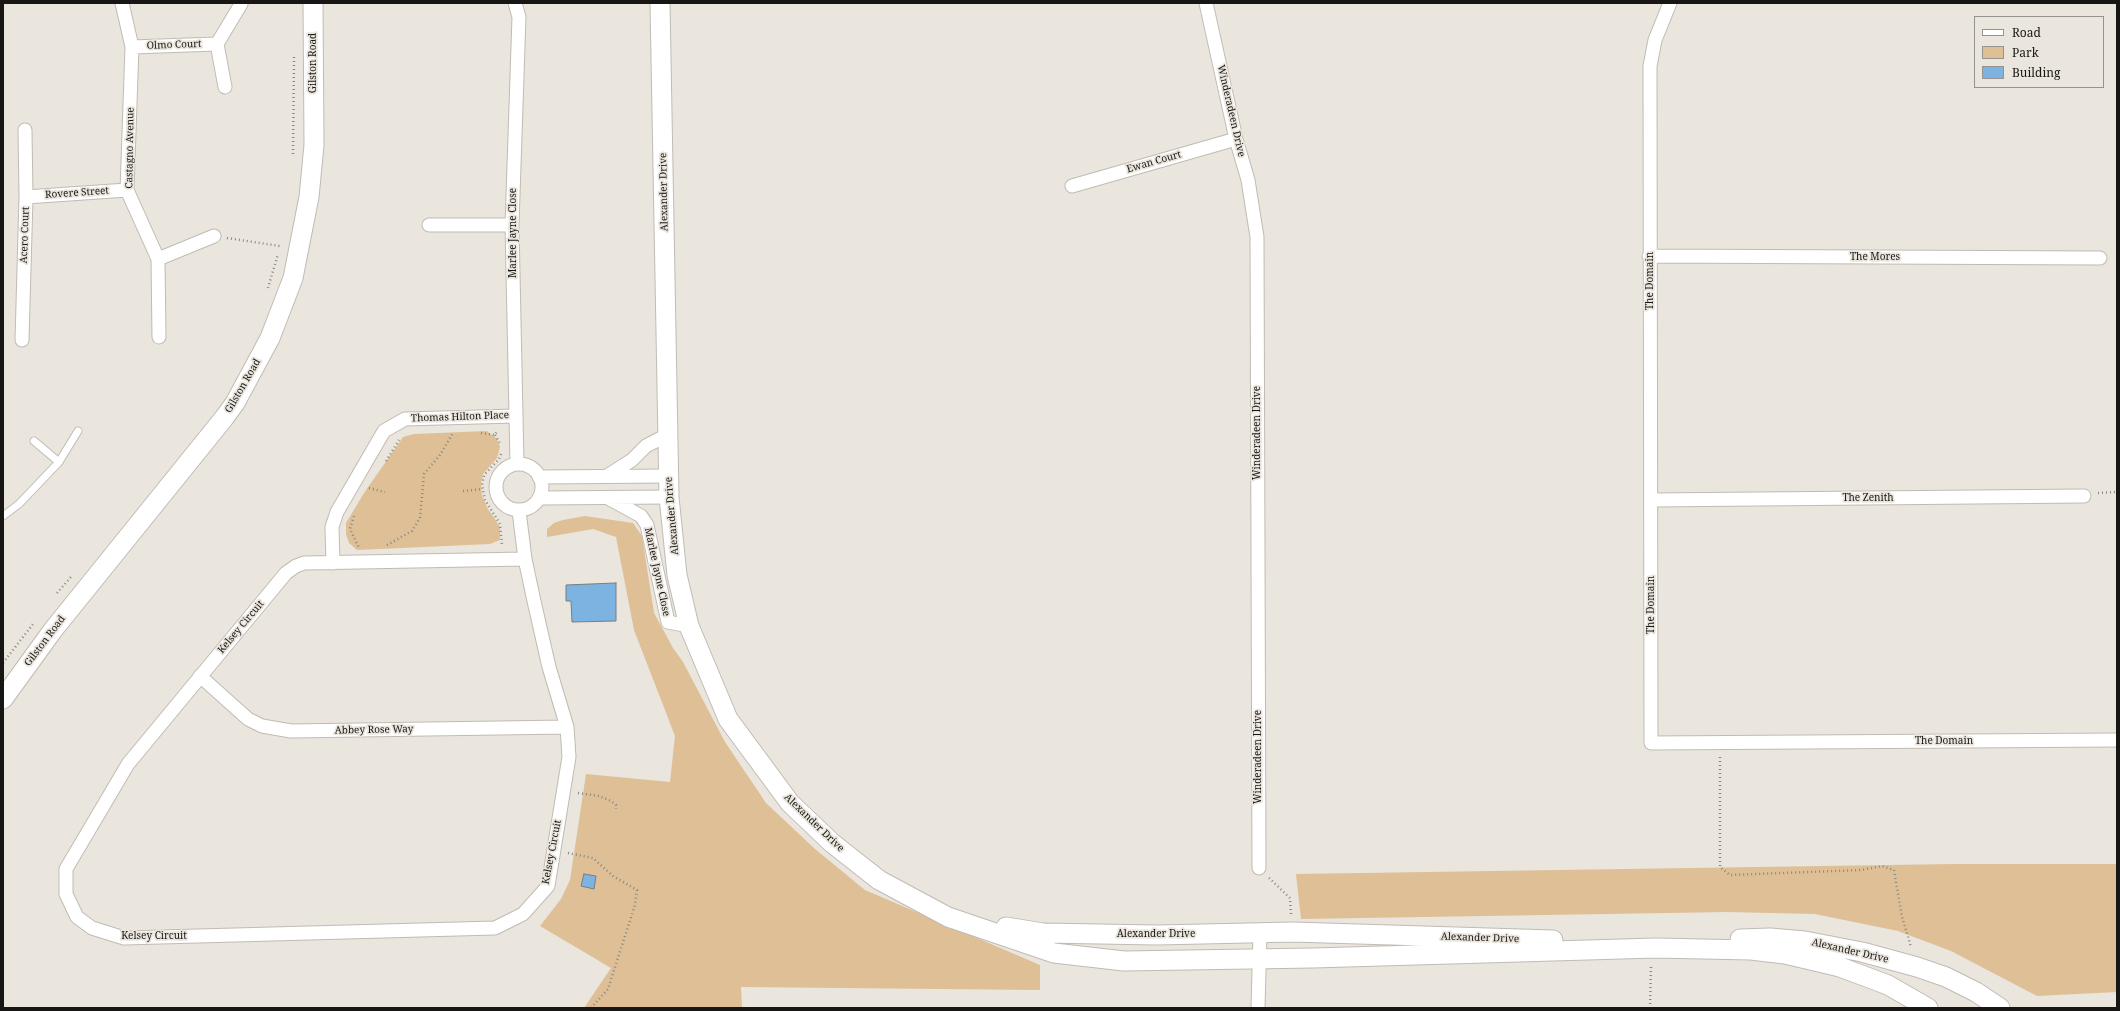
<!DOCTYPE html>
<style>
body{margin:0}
#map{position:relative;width:2120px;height:1011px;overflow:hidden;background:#eae5dd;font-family:"Noto Serif",serif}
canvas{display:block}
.frame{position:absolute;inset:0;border:4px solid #181614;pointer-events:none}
.legend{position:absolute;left:1974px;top:16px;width:130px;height:72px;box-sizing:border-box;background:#eae5dd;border:1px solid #96928d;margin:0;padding:5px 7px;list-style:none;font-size:12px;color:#181614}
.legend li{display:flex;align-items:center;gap:8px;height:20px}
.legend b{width:20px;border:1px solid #96928d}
</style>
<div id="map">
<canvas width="2120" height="1011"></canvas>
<div class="frame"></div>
<ul class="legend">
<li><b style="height:5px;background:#fff"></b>Road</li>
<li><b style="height:11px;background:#debf96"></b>Park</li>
<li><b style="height:11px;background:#7db3e0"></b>Building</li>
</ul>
</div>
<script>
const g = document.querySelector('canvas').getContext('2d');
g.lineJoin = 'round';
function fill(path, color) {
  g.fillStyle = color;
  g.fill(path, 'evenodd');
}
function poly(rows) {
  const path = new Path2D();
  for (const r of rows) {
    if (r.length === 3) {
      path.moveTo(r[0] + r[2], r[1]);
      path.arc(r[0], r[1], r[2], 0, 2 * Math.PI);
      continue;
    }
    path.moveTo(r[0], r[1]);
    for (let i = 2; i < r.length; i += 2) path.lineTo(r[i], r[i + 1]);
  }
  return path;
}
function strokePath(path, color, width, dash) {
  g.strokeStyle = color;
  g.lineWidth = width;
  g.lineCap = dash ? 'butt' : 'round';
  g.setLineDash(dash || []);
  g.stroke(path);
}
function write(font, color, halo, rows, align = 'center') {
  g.font = font + ' "Noto Serif",serif';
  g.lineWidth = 3.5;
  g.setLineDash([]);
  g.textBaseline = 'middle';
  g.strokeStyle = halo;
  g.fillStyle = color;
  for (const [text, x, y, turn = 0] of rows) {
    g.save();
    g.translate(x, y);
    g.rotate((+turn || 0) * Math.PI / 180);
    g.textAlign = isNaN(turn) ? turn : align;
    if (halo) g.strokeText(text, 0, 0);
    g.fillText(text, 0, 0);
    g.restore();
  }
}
const green = poly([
 [487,431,497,439,500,447,497,458,483,474,481,483,482,496,488,509,500,527,500,540,490,544,357,550,349,543,346,534,346,523,364,493,403,437,414,434],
 [585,516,633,523,642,536,654,613,673,648,683,662,725,742,766,803,815,849,865,890,1040,965,1040,990,741,987,742,1008,584,1008,611,968,540,926,561,899,570,880,586,774,670,782,675,736,634,630,616,537,593,529,547,537,547,529,554,523,563,520],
 [1955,864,2117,864,2117,992,2037,996,1951,951,1898,931,1815,914,1727,912,1301,919,1296,874]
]);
const building = poly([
 [616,583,616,621,572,622,571,601,566,601,566,585,616,583],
 [584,874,596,876,594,889,581,886,584,874]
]);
const path = poly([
 [293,154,294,57],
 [227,238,280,246],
 [268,288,278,254],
 [481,433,495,435,497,431],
 [495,435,501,445],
 [501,454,499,459,484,475,482,485,485,500,500,524,502,545],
 [386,461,399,440],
 [369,488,385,492],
 [463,491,482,489],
 [2098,493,2117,492],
 [354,516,350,529,359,548],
 [387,545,412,531,420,518,424,474,440,455,453,433],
 [57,593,71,577],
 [3,663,33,624],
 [1720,757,1720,867,1730,875,1861,870,1882,866,1894,870,1902,917,1911,947],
 [578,793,599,796,611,801,616,805,616,809],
 [568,853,593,858,613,876,637,890,635,905,608,989,591,1008],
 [1269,878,1290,898,1291,914],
 [1650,1008,1651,966]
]);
const lane = poly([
 [34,441,59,462],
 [3,516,19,504,59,462,78,431]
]);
const street = poly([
 [122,3,132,47,127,190,158,259,159,337],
 [515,3,519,17,512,225,517,464],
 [1206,3,1236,139,1248,180,1257,237,1259,868],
 [1670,3,1655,40,1650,66,1651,743,2117,740],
 [132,47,217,44],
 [225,87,217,44,241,4],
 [1072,186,1236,139],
 [26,197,127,190],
 [429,225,512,225],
 [1649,256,2100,258],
 [158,259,214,236],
 [22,340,26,197,25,130],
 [519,487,23],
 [607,476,632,460,646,446,669,434],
 [539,477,669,476],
 [540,498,669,497],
 [608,498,641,516,647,525,668,622,689,626],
 [1651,500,2084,496],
 [519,511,525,559,534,601,549,667,567,727,569,757,548,886,523,914,495,928,124,938,92,928,77,917,66,894,66,869,128,764,286,573,296,566,304,563,525,559],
 [333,563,332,527,337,512,384,431,405,419,515,416],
 [200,676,248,719,262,726,291,731,567,727],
 [1258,1008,1260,933]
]);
const secondary = poly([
 [660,3,669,497,677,575,689,626,728,719,790,803,832,843,879,880,948,917,1054,953,1124,961,1313,958,1656,948,1751,950,1785,954,1840,967,1888,985,1928,1008],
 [3,699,53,630,224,418,235,403,270,338,293,278,309,197,314,145,313,3],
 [1006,927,1043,933,1157,935,1293,932,1553,940],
 [1740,939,1770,938,1805,941,1862,952,1917,967,1946,977,1976,992,2000,1008]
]);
const streetNames = [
 ["Olmo Court",174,45,-2],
 ["Gilston Road",313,63,-90],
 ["Winderadeen Drive",1231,111,77],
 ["Castagno Avenue",130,148,-89],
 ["Ewan Court",1154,162,-16],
 ["Alexander Drive",664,192,-91],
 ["Rovere Street",77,193,-4],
 ["Marlee Jayne Close",513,233,-90],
 ["Acero Court",25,235,-88],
 ["The Mores",1875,257],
 ["The Domain",1650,281,-90],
 ["Gilston Road",243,386,-60],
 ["Thomas Hilton Place",460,417,-2],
 ["Winderadeen Drive",1257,433,-90],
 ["The Zenith",1868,498],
 ["Alexander Drive",672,516,-95],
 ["Marlee Jayne Close",657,572,78],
 ["The Domain",1651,605,-90],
 ["Kelsey Circuit",241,627,-50],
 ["Gilston Road",45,641,-53],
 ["Abbey Rose Way",374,730,-1],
 ["The Domain",1944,741],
 ["Winderadeen Drive",1258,757,-90],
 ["Alexander Drive",814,823,44],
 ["Kelsey Circuit",552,852,-79],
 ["Alexander Drive",1156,934],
 ["Kelsey Circuit",154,936],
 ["Alexander Drive",1480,938,2],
 ["Alexander Drive",1850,951,13]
];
fill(green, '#debf96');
fill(building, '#7db3e0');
strokePath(building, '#777e83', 1);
strokePath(lane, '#c0bbb4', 9);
strokePath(street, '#c0bbb4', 15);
strokePath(secondary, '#c0bbb4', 21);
strokePath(path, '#8b8882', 2.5, [1, 3]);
strokePath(lane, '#fff', 7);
strokePath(street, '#fff', 13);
strokePath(secondary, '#fff', 19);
write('10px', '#181614', '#eae5dd', streetNames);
</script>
